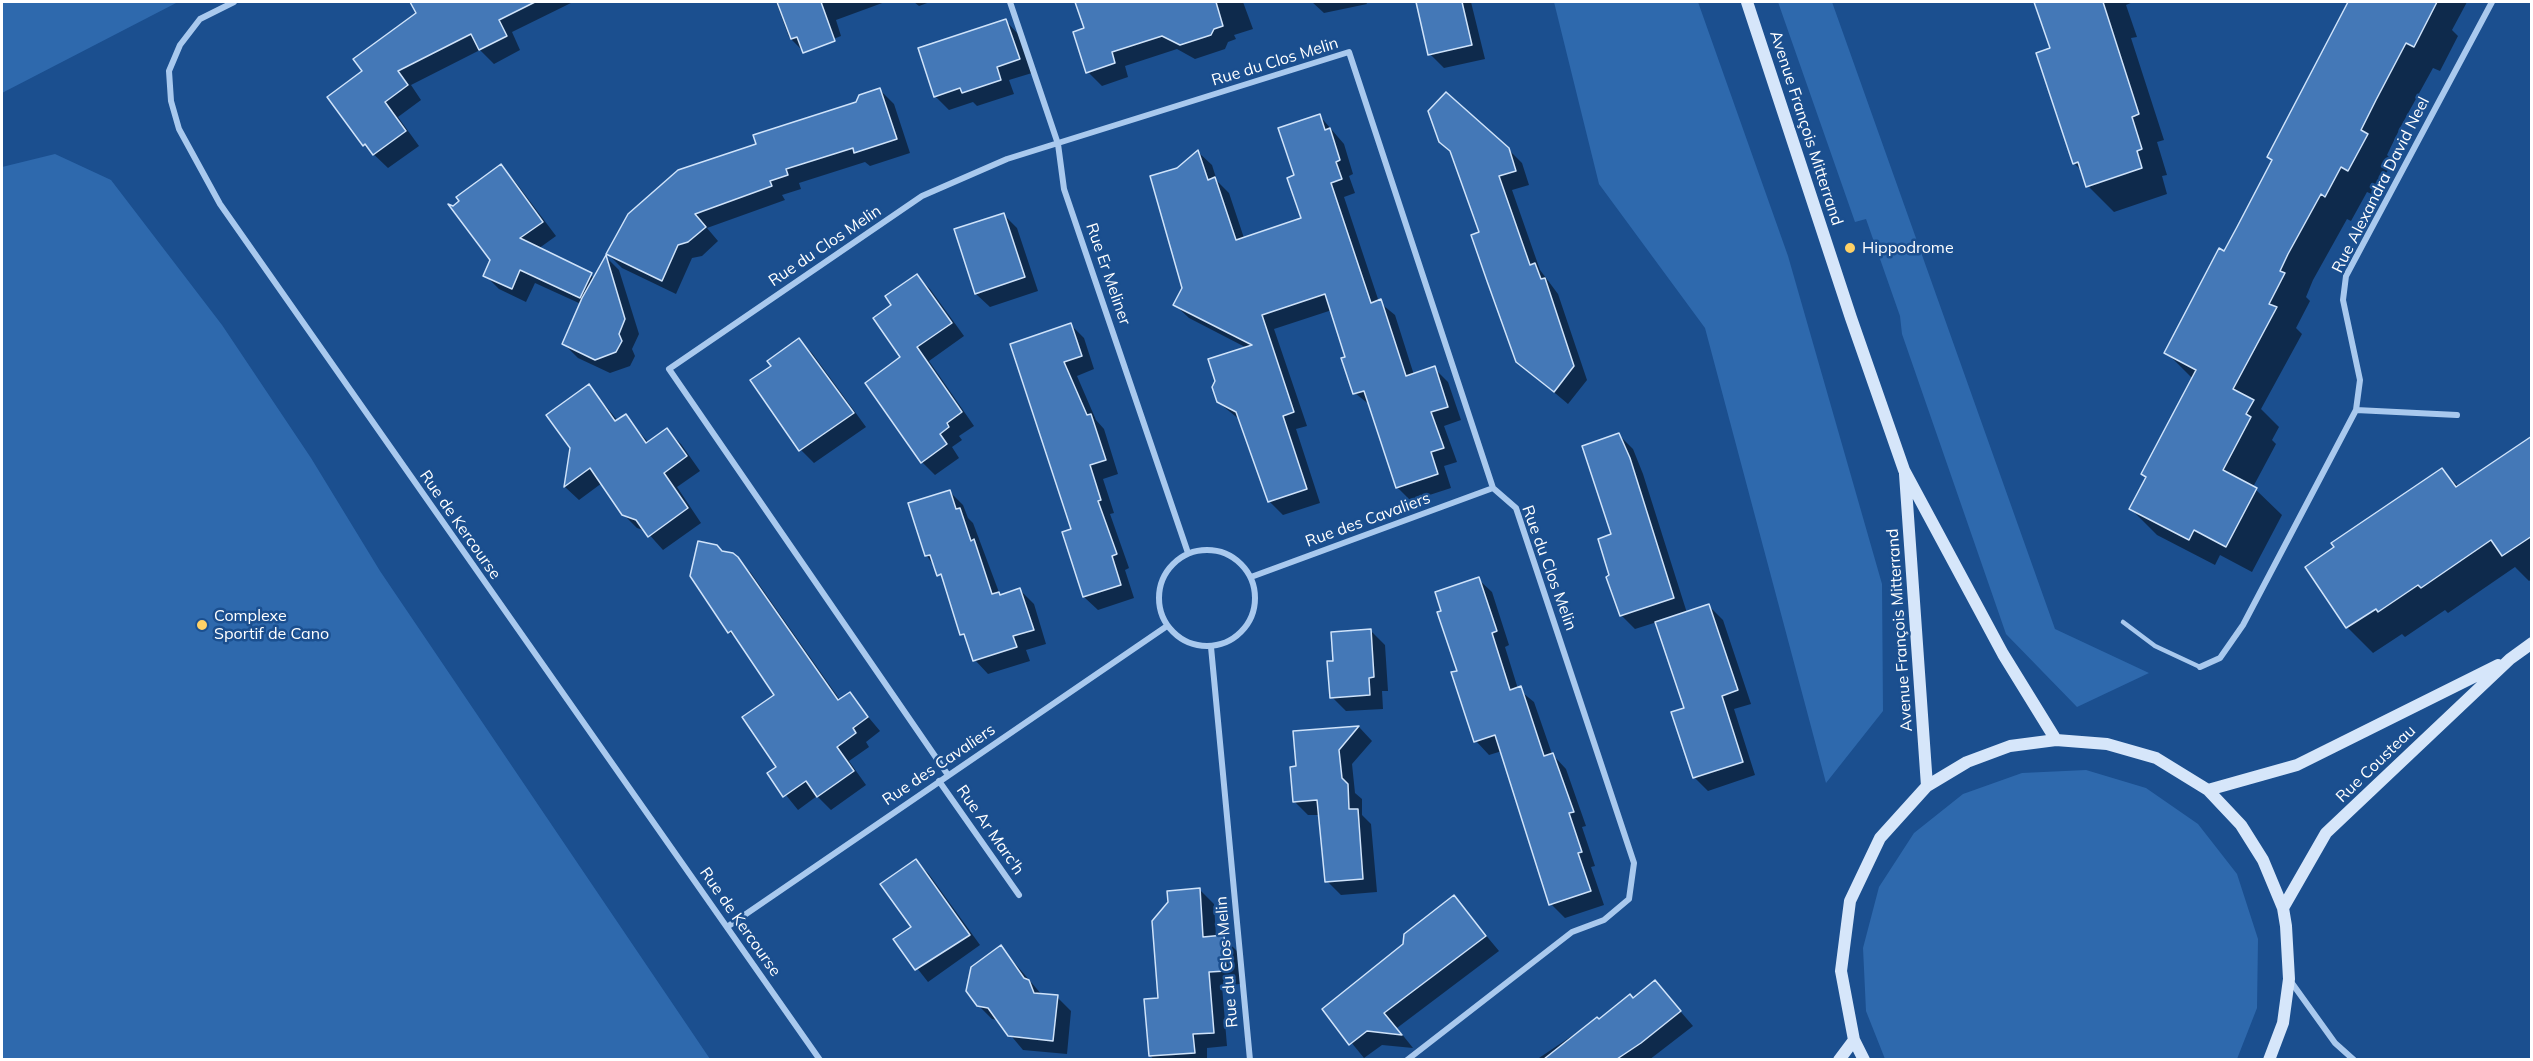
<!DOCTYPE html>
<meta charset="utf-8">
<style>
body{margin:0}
#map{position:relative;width:2533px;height:1061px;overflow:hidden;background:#1b4f8f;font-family:Mulish,sans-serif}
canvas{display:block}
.frame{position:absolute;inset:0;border:3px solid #fff;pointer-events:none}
</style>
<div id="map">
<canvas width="2533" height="1061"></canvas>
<div class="frame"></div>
</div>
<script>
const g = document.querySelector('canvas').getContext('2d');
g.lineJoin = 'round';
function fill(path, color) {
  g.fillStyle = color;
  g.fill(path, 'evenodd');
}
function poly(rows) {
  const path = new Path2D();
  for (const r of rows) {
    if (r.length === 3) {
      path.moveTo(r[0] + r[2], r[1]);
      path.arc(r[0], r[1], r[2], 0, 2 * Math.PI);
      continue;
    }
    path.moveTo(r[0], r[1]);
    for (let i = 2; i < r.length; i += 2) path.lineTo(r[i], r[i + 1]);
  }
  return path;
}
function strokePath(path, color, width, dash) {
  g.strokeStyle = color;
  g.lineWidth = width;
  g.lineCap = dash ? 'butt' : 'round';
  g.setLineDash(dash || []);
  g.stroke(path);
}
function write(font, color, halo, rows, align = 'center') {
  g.font = font + ' Mulish,sans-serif';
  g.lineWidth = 5;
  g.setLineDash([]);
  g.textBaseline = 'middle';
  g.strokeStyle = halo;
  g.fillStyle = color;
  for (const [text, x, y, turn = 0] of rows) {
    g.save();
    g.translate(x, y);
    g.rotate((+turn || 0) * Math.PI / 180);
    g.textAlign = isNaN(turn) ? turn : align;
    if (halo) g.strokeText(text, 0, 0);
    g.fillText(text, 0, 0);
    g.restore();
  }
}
const green = poly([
 [2,2,178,2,2,93],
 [1554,2,1698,2,1788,256,1882,584,1883,711,1826,783,1705,328,1599,184],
 [1778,2,1832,2,2055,629,2149,673,2077,707,2006,634,1902,334,1900,316,1866,219,1855,222],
 [55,154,111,180,222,325,311,458,380,571,710,1059,2,1059,2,167],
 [2086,770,2146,788,2198,824,2237,874,2258,939,2257,1008,2237,1059,1885,1059,1866,1011,1863,948,1879,887,1914,833,1963,794,2022,773]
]);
const shadow = poly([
 [430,2,573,2,512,32,520,50,494,64,480,50,411,85,421,100,398,117,419,146,388,168,364,145,329,97,364,71,418,13,416,9],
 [776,2,885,2,836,20,841,36,803,51,789,37],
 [914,2,930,2,919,6],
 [1077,2,1243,2,1253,29,1234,35,1236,39,1228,42,1225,49,1195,59,1177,49,1125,66,1128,77,1102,86,1088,72,1086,29],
 [1312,2,1366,2,1367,4,1324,13],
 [1417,2,1471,2,1485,59,1444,68,1430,54],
 [2036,2,2133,2,2126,5,2137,37,2131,38,2164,140,2157,142,2167,175,2162,176,2167,194,2114,212,2088,186,2083,172,2074,163,2052,49],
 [2350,2,2467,2,2452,30,2458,36,2440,71,2433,68,2401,126,2387,155,2393,161,2374,195,2367,192,2351,221,2347,219,2313,280,2306,297,2310,301,2296,328,2302,334,2261,409,2279,427,2272,440,2276,444,2253,487,2282,515,2252,572,2220,555,2215,565,2157,535,2131,509,2193,379,2166,352,2225,253,2273,161,2269,157],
 [1006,21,1019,35,1032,73,1009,80,1014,94,977,106,973,102,949,110,935,96],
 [880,90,894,104,910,153,870,166,865,162,799,183,801,189,782,195,785,200,707,228,718,241,702,256,692,258,676,294,622,268,608,254,758,145,857,103],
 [1319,115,1344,144,1353,174,1349,176,1355,193,1344,197,1379,302,1395,315,1414,375,1434,368,1448,382,1461,420,1444,426,1457,462,1444,466,1451,488,1411,501,1397,487,1371,406,1355,393,1347,358,1332,310,1274,329,1307,426,1296,429,1320,503,1283,515,1269,501,1240,420,1218,402,1247,348,1189,318,1175,305,1184,288,1178,169,1198,152,1212,165,1217,181,1229,193,1244,238,1302,219,1296,176],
 [1508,149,1522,163,1529,185,1512,190,1540,270,1558,294,1587,380,1568,404,1517,361,1481,233,1453,153],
 [500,166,514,180,556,236,538,249,595,278,606,257,619,270,639,334,632,349,635,356,630,366,610,373,578,358,564,344,581,304,535,283,526,302,499,289,485,275,492,260],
 [1003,214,1017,228,1038,291,990,307,976,294],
 [917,276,930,289,964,336,929,361,974,426,959,436,962,440,952,447,959,458,935,475,922,462,894,305],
 [1071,325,1084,338,1094,369,1077,376,1096,420,1104,429,1118,474,1103,479,1114,513,1110,514,1129,568,1125,570,1134,598,1098,610,1084,597,1063,533,1072,530,1012,345],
 [799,340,812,353,866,427,814,463,801,450,752,380,773,366],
 [589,386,618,421,625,416,649,443,667,430,681,444,700,471,677,487,701,523,663,550,646,531,637,528,623,514,602,483,579,500,565,487,572,448],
 [1619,435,1633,449,1643,474,1687,613,1709,606,1723,620,1751,704,1734,709,1755,775,1708,791,1694,777,1686,709,1657,622,1635,629,1621,615,1611,576],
 [2532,437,2532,579,2529,581,2515,567,2448,613,2445,610,2405,637,2402,634,2373,653,2347,627,2307,567,2442,470,2459,487],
 [950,492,963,505,968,518,973,523,1000,595,1020,590,1034,604,1046,644,1026,650,1030,661,988,674,975,660,969,641,962,634,944,580,927,556,910,504],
 [723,553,733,554,751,573,840,700,849,694,880,731,866,742,869,747,849,761,866,785,831,810,817,796,798,810,769,774,779,767,776,695,743,645,729,632],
 [1478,579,1492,592,1509,645,1505,647,1518,689,1534,702,1552,754,1566,769,1586,826,1582,827,1595,866,1591,867,1604,905,1565,918,1551,904,1502,751,1489,755,1476,741,1459,672],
 [1371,631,1385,645,1388,691,1382,691,1383,709,1346,711,1332,697,1335,662],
 [1359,727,1372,741,1352,764,1355,793,1362,799,1362,815,1371,824,1377,892,1341,895,1327,881,1320,815,1308,815,1294,801,1297,768,1295,732],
 [916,861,928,873,980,945,928,982,895,940,913,927],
 [1200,890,1214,904,1216,937,1223,937,1237,951,1240,984,1222,986,1227,1046,1207,1048,1207,1060,1154,1060,1150,1055,1160,999],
 [1454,897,1499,951,1397,1028,1413,1048,1382,1045,1364,1058,1324,1009,1405,945],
 [1001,947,1042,995,1057,997,1071,1011,1067,1054,1023,1050,998,1020,992,1019,978,1005],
 [1655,982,1693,1026,1649,1060,1536,1060,1597,1019,1599,1021,1633,1000]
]);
const building = poly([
 [410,2,535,2,499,20,507,36,479,50,471,34,398,71,408,85,385,102,406,131,373,155,365,144,363,146,327,97,362,71,353,59,416,13,410,2],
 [777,2,821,2,835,41,803,53,797,37,791,39,777,2],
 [1075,2,1216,2,1223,26,1214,29,1211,35,1180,45,1162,36,1112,52,1115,63,1086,73,1073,32,1084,28,1075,2],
 [1416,2,1462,2,1472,45,1428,55,1416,2],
 [2034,2,2103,2,2139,114,2132,117,2142,149,2137,151,2142,168,2086,187,2078,162,2073,164,2036,53,2050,48,2034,2],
 [2348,2,2437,2,2414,47,2406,43,2376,100,2361,130,2368,134,2348,171,2341,167,2325,197,2321,194,2288,254,2280,271,2285,273,2269,304,2277,307,2233,389,2254,400,2246,414,2251,417,2223,470,2257,488,2226,547,2194,530,2189,540,2129,509,2146,477,2141,474,2196,370,2164,353,2219,248,2224,251,2237,227,2272,160,2267,157,2348,2],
 [1006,19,1020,59,997,67,1001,80,962,93,960,88,934,97,918,48,1006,19],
 [880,88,897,139,854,153,853,148,786,169,788,175,770,181,772,186,695,214,706,227,688,242,678,245,662,281,606,254,628,214,678,170,756,144,753,135,856,102,859,95,880,88],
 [1446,92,1509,148,1516,171,1499,176,1530,265,1535,263,1541,279,1545,278,1574,366,1554,392,1516,362,1487,281,1471,235,1479,232,1450,151,1439,142,1428,111,1446,92],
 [1320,114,1325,130,1330,128,1340,160,1336,162,1342,179,1331,183,1371,303,1381,299,1406,376,1435,366,1448,407,1431,412,1444,448,1431,452,1438,474,1396,488,1364,391,1353,394,1341,358,1345,357,1325,294,1262,315,1294,412,1283,416,1307,489,1268,502,1236,412,1217,402,1212,387,1215,381,1208,359,1252,345,1173,305,1182,288,1150,176,1177,168,1198,150,1208,180,1215,177,1236,240,1301,218,1287,178,1294,175,1278,128,1320,114],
 [501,164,543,222,520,238,592,273,580,298,520,270,512,289,483,276,490,260,448,204,453,206,459,201,456,197,501,164],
 [1004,213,1025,277,975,294,954,229,1004,213],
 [606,255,625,319,619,334,622,341,616,352,595,360,562,344,582,298,606,255],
 [917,274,952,323,917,347,962,412,947,423,949,427,940,434,947,444,921,463,865,383,900,357,873,318,891,305,885,296,917,274],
 [1071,323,1082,356,1064,362,1087,415,1091,414,1106,460,1090,465,1101,500,1098,501,1117,554,1112,556,1121,585,1083,597,1062,532,1071,529,1010,344,1071,323],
 [799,338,854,413,799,451,750,380,771,366,767,361,799,338],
 [589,384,615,421,626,414,646,443,667,428,687,456,664,473,688,508,648,537,636,520,622,515,590,468,564,487,570,448,546,415,589,384],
 [1619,433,1630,458,1674,598,1620,616,1606,577,1609,575,1598,539,1611,534,1582,446,1619,433],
 [2532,436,2532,536,2502,556,2491,540,2421,588,2418,585,2378,612,2376,609,2346,628,2305,567,2334,547,2331,543,2442,468,2456,487,2532,436],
 [950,490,956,509,960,508,971,541,974,539,992,594,999,592,1000,595,1020,588,1034,630,1013,636,1017,647,973,661,964,634,960,635,941,574,937,576,930,555,925,556,908,503,950,490],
 [698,541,717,545,722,551,733,553,738,557,838,700,850,692,868,717,853,728,856,733,837,747,854,771,817,797,806,781,783,797,767,773,776,767,742,717,774,695,731,631,728,633,690,576,698,541],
 [1479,577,1497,631,1492,633,1510,690,1521,686,1544,756,1553,753,1574,812,1569,813,1582,852,1578,853,1591,891,1549,905,1495,735,1474,742,1451,672,1457,671,1437,612,1441,611,1435,592,1479,577],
 [1709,604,1738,690,1722,696,1743,762,1693,778,1671,712,1684,708,1655,622,1709,604],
 [1371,629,1374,677,1369,678,1370,695,1330,698,1327,661,1333,661,1331,632,1371,629],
 [1359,726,1339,750,1342,778,1348,784,1349,809,1358,809,1363,879,1325,882,1317,800,1293,802,1290,767,1296,766,1293,731,1359,726],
 [916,859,970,935,915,970,893,939,911,927,880,884,916,859],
 [1200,888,1203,937,1224,935,1226,971,1209,972,1214,1033,1193,1034,1195,1053,1149,1056,1144,999,1158,998,1152,921,1168,902,1167,891,1200,888],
 [1454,895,1486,936,1384,1013,1402,1035,1367,1031,1349,1045,1322,1009,1403,944,1404,934,1454,895],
 [1001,945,1024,978,1029,980,1034,993,1058,995,1053,1041,1008,1036,988,1008,977,1006,966,991,971,967,1001,945],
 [1655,980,1681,1011,1641,1043,1617,1059,1544,1059,1597,1017,1599,1019,1630,994,1633,998,1655,980]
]);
const service = poly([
 [2123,622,2155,646,2200,667]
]);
const minor = poly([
 [234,2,200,19,180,45,169,71,171,101,179,129,220,204,820,1060],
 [1010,2,1058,144,1064,189,1188,553],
 [2356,410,2457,415],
 [1207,598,48],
 [1251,577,1493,488],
 [1211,647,1250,1060],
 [2200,667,2220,658,2243,625,2356,410,2360,380,2343,300,2346,276,2492,2],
 [948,775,669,369,922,196,1007,159,1349,52,1493,488,1516,508,1634,863,1629,899,1604,920,1572,932,1407,1060],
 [939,781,1019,895],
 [727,927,1167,626],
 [2289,979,2335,1043,2354,1060]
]);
const secondary = poly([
 [1747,2,1851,318,1904,470,2003,654,2056,740],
 [1905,474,1927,786],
 [2208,790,2297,765,2498,665],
 [2283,908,2326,833,2510,659,2532,643],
 [1839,1060,1854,1040],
 [1864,1060,1854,1040,1841,971,1850,901,1880,838,1927,786,1967,762,2010,746,2056,740,2107,744,2156,758,2208,790,2241,825,2263,860,2283,908,2286,926,2289,979,2283,1023,2269,1060]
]);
const markers = [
 [1850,248,6,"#ffd166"],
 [202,625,6,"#ffd166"]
];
const streetNames = [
 ["Rue du Clos Melin",1275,62,-17],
 ["Avenue François Mitterrand",1806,128,72],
 ["Rue Alexandra David Neel",2381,185,-63],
 ["Rue du Clos Melin",825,246,-34],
 ["Rue Er Meliner",1108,274,71],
 ["Rue des Cavaliers",1368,520,-20],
 ["Rue de Kercourse",460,525,55],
 ["Rue du Clos Melin",1549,568,70],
 ["Avenue François Mitterrand",1900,630,-94],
 ["Rue Cousteau",2376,764,-44],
 ["Rue des Cavaliers",939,765,-34],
 ["Rue Ar Marc'h",990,830,55],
 ["Rue de Kercourse",740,922,55],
 ["Rue du Clos Melin",1227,962,-95]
];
const poiNames = [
 ["Hippodrome",1862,248],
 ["Complexe",214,616],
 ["Sportif de Cano",214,634]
];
fill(green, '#2e69ad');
fill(shadow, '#0007');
fill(building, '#4478b7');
strokePath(building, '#cfe3fa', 1.5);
strokePath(service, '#a9c9ee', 4.5);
strokePath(minor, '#a9c9ee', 6);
strokePath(secondary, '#d6e6fa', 12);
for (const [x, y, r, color] of markers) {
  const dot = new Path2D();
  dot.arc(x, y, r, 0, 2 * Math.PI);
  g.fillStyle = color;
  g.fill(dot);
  strokePath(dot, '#1b4f8f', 2);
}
write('16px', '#fff', '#1b4f8f', streetNames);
write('16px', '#fff', '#1b4f8f', poiNames, 'left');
</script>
